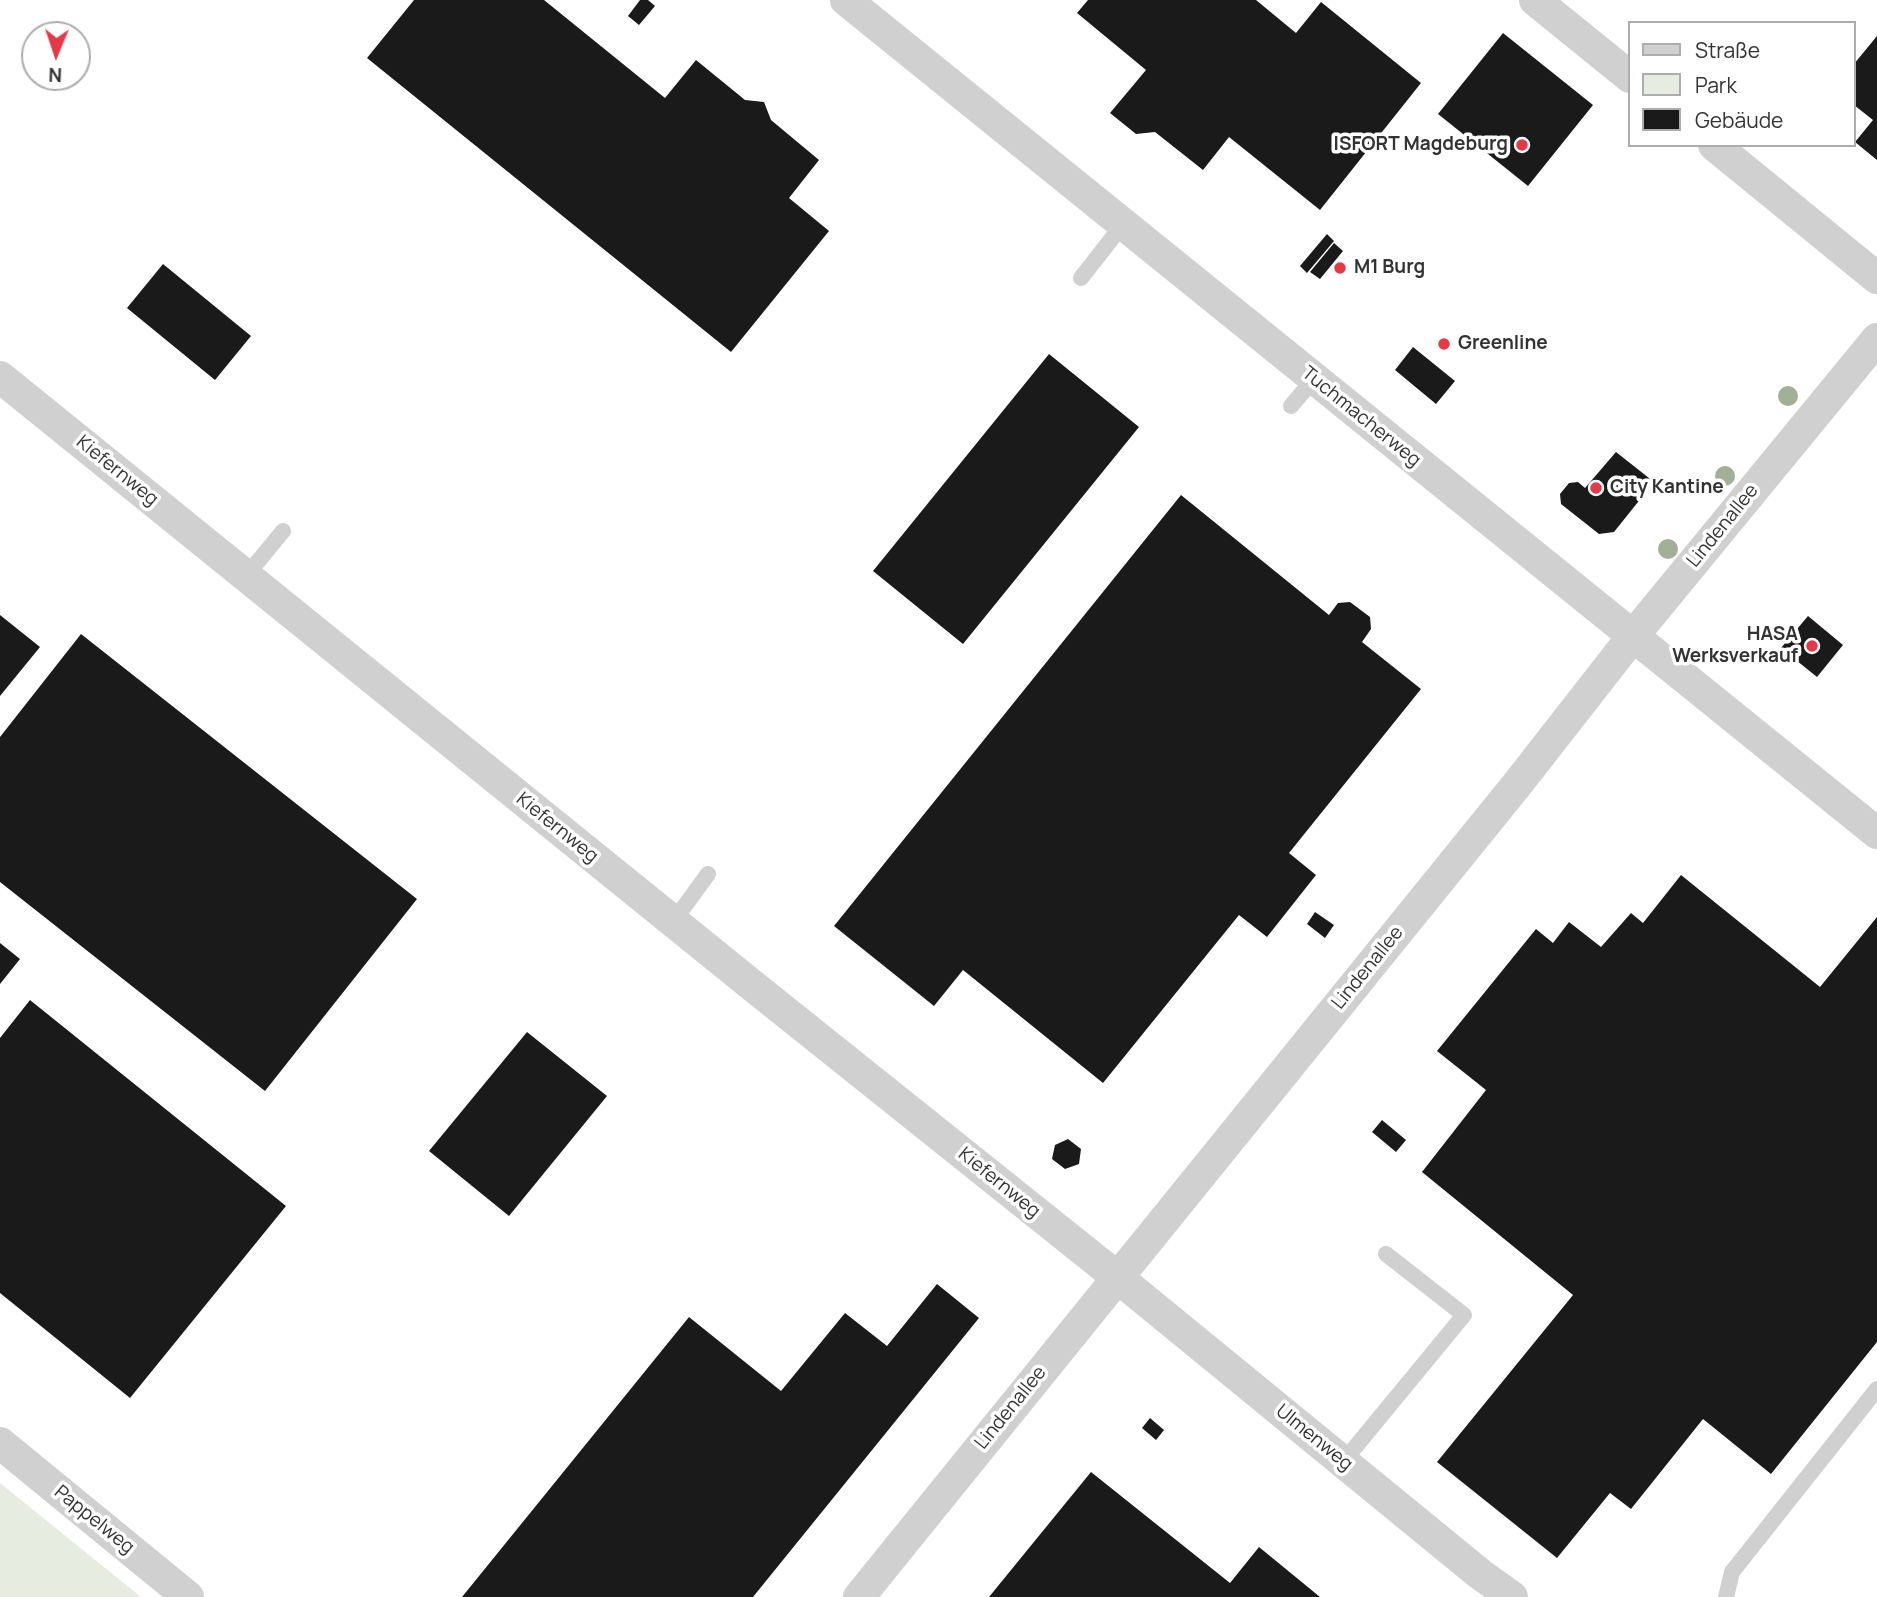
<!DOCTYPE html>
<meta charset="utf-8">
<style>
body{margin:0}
#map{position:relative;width:1877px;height:1597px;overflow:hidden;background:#fff;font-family:Manrope,sans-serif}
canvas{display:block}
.legend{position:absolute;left:1628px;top:21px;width:228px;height:126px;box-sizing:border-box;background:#fff;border:2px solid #adadad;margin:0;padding:9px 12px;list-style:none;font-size:21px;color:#333}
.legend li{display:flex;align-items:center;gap:14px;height:35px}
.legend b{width:35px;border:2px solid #adadad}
.north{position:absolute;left:21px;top:21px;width:70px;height:70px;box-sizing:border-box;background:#fff;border:2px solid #adadad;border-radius:50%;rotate:182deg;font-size:19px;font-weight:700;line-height:28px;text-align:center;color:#333}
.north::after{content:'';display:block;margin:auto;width:24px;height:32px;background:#e63946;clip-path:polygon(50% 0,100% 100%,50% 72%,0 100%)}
</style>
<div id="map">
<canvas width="1877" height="1597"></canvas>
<ul class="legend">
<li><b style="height:9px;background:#d0d0d0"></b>Straße</li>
<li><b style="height:19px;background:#e6ecdf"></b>Park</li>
<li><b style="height:19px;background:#1a1a1a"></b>Gebäude</li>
</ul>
<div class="north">N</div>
</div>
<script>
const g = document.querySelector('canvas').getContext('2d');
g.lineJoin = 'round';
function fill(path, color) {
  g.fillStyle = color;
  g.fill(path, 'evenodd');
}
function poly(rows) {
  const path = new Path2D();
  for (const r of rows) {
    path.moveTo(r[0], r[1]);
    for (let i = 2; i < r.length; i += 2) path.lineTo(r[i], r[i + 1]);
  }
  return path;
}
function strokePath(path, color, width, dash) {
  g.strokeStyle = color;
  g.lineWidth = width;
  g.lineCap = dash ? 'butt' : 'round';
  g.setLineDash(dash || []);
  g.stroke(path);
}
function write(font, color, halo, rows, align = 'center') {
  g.font = font + ' Manrope,sans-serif';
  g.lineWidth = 7;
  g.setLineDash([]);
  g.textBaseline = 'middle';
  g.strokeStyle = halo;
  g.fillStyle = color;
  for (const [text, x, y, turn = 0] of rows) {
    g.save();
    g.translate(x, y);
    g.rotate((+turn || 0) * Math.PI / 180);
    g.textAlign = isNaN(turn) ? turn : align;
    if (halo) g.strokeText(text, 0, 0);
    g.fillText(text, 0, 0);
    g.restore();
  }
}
const green = poly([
 [0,1483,141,1597,0,1597]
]);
const building = poly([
 [414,0,544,0,665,98,696,60,745,100,764,102,771,120,819,160,789,198,829,231,731,352,367,58],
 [640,0,648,0,655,6,639,25,628,16],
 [1088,0,1256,0,1296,33,1321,2,1421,83,1320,210,1229,137,1203,170,1155,132,1136,134,1110,113,1146,70,1077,13],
 [1503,33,1593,105,1528,186,1438,114],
 [1877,36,1877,160,1855,142,1873,120,1854,105,1854,64],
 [1327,234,1334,241,1307,273,1300,266],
 [1334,243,1343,251,1320,279,1310,272],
 [163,264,251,336,215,380,127,308],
 [1413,347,1455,381,1436,404,1395,370],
 [1049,354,1139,427,963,644,873,571],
 [1616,452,1654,482,1614,532,1599,534,1561,504,1560,494,1569,483,1578,482,1585,488],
 [1181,495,1329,615,1338,603,1350,602,1370,617,1371,629,1362,642,1421,689,1289,853,1316,875,1267,937,1239,915,1103,1083,963,970,934,1006,834,926],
 [0,615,40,647,0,696],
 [1808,616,1843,645,1817,677,1781,648],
 [81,634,417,899,265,1091,0,882,0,737],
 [1681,875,1820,987,1877,917,1877,1342,1771,1474,1703,1419,1631,1509,1610,1493,1557,1558,1437,1462,1573,1295,1422,1172,1486,1090,1437,1051,1536,929,1553,943,1569,922,1601,947,1631,913,1643,923],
 [1315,912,1334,925,1325,938,1307,924],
 [0,943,20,959,0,984],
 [30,1000,286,1206,130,1398,0,1293,0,1038],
 [527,1032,607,1096,509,1216,429,1151],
 [1382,1120,1406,1140,1396,1152,1372,1132],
 [1068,1139,1081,1149,1079,1164,1065,1169,1052,1159,1055,1145],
 [937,1284,979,1318,753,1597,462,1597,689,1317,781,1391,845,1313,887,1346],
 [1150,1418,1164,1430,1156,1440,1142,1428],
 [1091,1472,1230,1583,1259,1547,1320,1597,989,1597]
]);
const lane = poly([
 [1081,278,1124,223],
 [1291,406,1313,380],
 [246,576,283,531],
 [673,922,708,874],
 [1343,1462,1464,1315,1386,1254],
 [1726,1597,1732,1572,1877,1389]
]);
const street = poly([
 [846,0,1877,833],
 [1535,0,1630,77],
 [1714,145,1877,278],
 [0,377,753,986,1117,1277,1480,1574,1512,1597],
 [0,1443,188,1597],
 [859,1597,1519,782,1633,636,1877,339]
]);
const trees = [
 [1788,396],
 [1725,476],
 [1668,549]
];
const markers = [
 [1522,145,7,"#e63946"],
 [1340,268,7,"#e63946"],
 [1444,344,7,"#e63946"],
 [1596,488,7,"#e63946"],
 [1812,646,7,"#e63946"]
];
const poiNames = [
 ["ISFORT Magdeburg",1508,145,"right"],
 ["M1 Burg",1354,268],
 ["Greenline",1458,344],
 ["City Kantine",1610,488],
 ["HASA",1798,635,"right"],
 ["Werksverkauf",1798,657,"right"]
];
const streetNames = [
 ["Tuchmacherweg",1361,417,39],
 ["Kiefernweg",117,471,39],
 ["Lindenallee",1723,526,-51],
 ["Kiefernweg",557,828,39],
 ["Lindenallee",1368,968,-51],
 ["Kiefernweg",999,1183,39],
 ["Lindenallee",1011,1408,-51],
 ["Ulmenweg",1314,1438,39],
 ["Pappelweg",94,1520,39]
];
fill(green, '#e6ecdf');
fill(building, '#1a1a1a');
strokePath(lane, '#d0d0d0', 16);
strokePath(street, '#d0d0d0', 32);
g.fillStyle = '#a2b095';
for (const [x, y] of trees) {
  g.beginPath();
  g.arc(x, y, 10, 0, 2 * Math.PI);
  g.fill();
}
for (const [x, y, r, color] of markers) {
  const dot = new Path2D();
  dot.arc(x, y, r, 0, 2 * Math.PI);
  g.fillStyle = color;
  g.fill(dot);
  strokePath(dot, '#fff', 2.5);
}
write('bold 19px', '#333', '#fff', poiNames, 'left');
write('19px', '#333', '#fff', streetNames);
</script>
